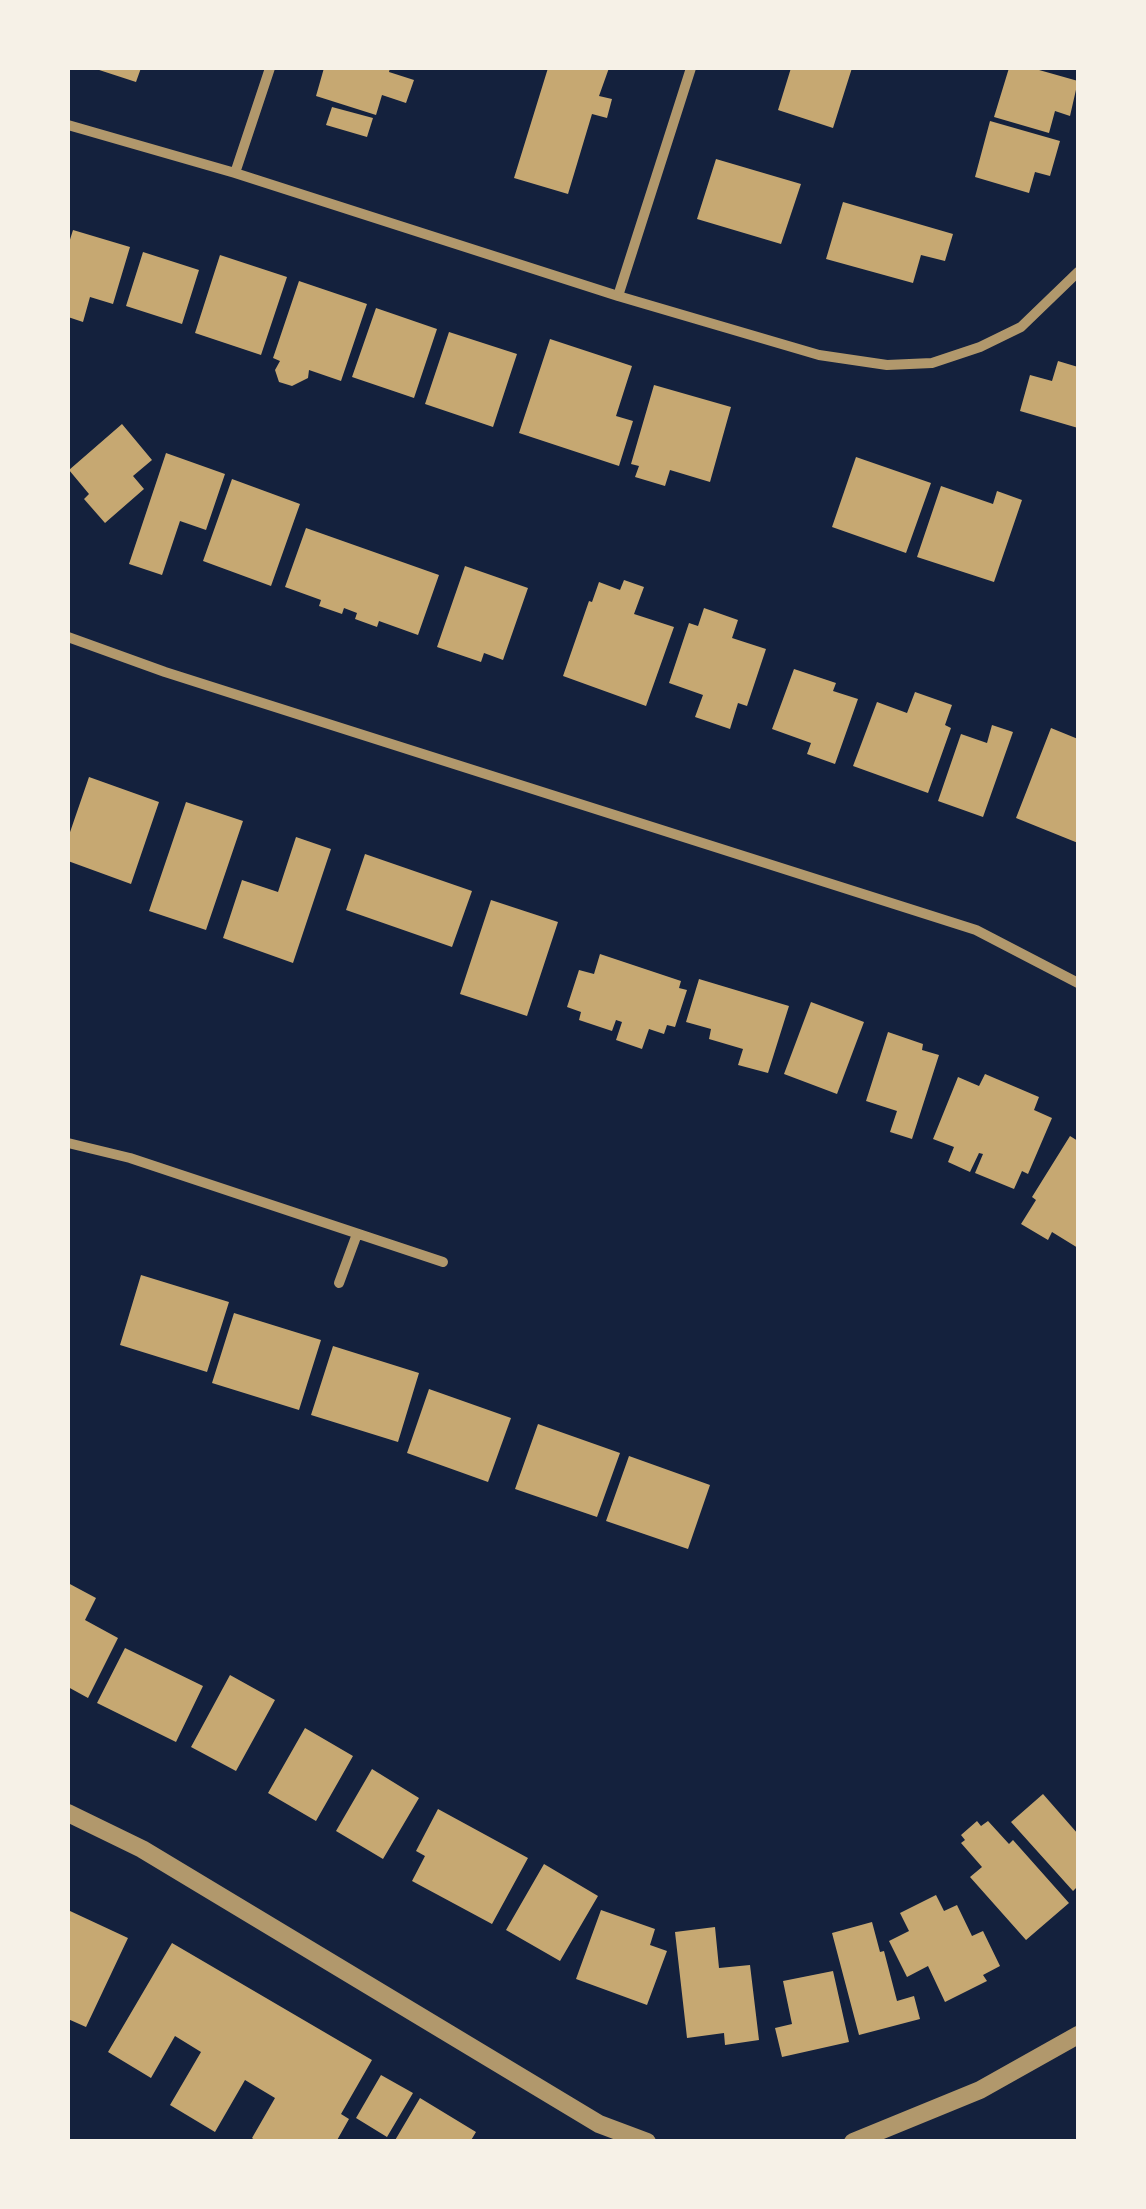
<!DOCTYPE html>
<style>
body{margin:0}
#map{position:relative;width:1146px;height:2209px;overflow:hidden;background:#14213d;font-family:Inter,sans-serif}
canvas{display:block}
.frame{position:absolute;inset:0;border:70px solid #f6f1e7;pointer-events:none}
</style>
<div id="map">
<canvas width="1146" height="2209"></canvas>
<div class="frame"></div>
</div>
<script>
const g = document.querySelector('canvas').getContext('2d');
g.lineJoin = 'round';
function fill(path, color) {
  g.fillStyle = color;
  g.fill(path, 'evenodd');
}
function poly(rows) {
  const path = new Path2D();
  for (const r of rows) {
    path.moveTo(r[0], r[1]);
    for (let i = 2; i < r.length; i += 2) path.lineTo(r[i], r[i + 1]);
  }
  return path;
}
function strokePath(path, color, width, dash) {
  g.strokeStyle = color;
  g.lineWidth = width;
  g.lineCap = dash ? 'butt' : 'round';
  g.setLineDash(dash || []);
  g.stroke(path);
}
const building = poly([
 [93,68,141,68,136,82],
 [324,68,390,68,389,72,414,80,406,103,382,95,376,115,316,96],
 [548,68,609,68,599,96,612,99,607,118,592,114,568,194,514,178],
 [791,68,852,68,833,128,778,110],
 [1009,68,1032,68,1078,81,1070,116,1055,111,1049,133,994,117],
 [332,107,373,118,367,137,326,125],
 [990,121,1060,141,1050,176,1035,172,1029,193,975,177],
 [716,159,801,184,781,244,697,219],
 [843,202,953,234,945,261,921,255,913,283,826,259],
 [73,230,130,247,113,304,90,297,83,322,68,317,68,246],
 [143,252,199,270,182,324,126,306],
 [220,255,287,277,261,355,195,333],
 [299,281,367,304,341,381,309,370,308,378,292,386,279,382,275,370,280,361,273,358],
 [376,308,437,329,414,398,352,377],
 [449,332,517,354,493,427,425,404],
 [550,339,632,366,616,416,633,421,619,466,519,433],
 [1058,361,1078,367,1078,428,1020,411,1030,375,1052,381],
 [654,385,731,407,710,482,670,470,665,486,635,477,639,466,631,464],
 [122,424,152,460,133,476,144,489,105,523,84,499,89,494,69,470],
 [166,453,225,474,206,530,180,521,162,575,129,564],
 [856,457,931,483,906,553,832,527],
 [232,479,300,504,271,586,203,561],
 [941,486,993,504,997,491,1022,500,994,582,917,557],
 [306,528,439,575,418,635,379,621,377,627,355,619,357,613,344,608,342,614,319,606,321,600,285,587],
 [465,566,528,588,503,660,484,653,481,662,437,647],
 [624,580,644,587,634,614,674,627,646,706,563,676,589,601,592,602,599,582,620,590],
 [704,608,738,620,732,638,766,649,747,706,738,703,730,729,695,717,703,695,669,683,689,623,698,626],
 [794,669,836,683,833,691,858,699,835,764,807,754,811,743,772,729],
 [915,692,952,705,945,725,951,728,928,793,853,766,877,702,907,713],
 [992,725,1013,732,983,817,938,801,961,734,987,743],
 [1051,728,1078,739,1078,843,1016,818],
 [89,777,159,802,131,884,68,861,68,838],
 [186,802,243,821,206,930,149,911],
 [296,837,331,849,293,963,223,938,242,880,278,892],
 [365,854,472,891,452,947,346,910],
 [491,900,558,922,527,1016,460,994],
 [600,954,681,981,679,988,687,990,675,1027,667,1025,664,1034,649,1029,642,1049,616,1040,622,1022,616,1020,612,1031,579,1020,581,1012,567,1007,579,970,594,974],
 [699,979,789,1006,768,1073,738,1065,743,1049,709,1039,711,1029,686,1022],
 [811,1002,864,1022,837,1094,784,1074],
 [888,1032,923,1044,922,1050,939,1055,912,1139,890,1132,897,1111,866,1101],
 [985,1074,1039,1097,1034,1110,1052,1118,1028,1174,1022,1171,1014,1189,975,1173,983,1154,979,1153,970,1172,948,1162,954,1147,933,1139,958,1077,979,1086],
 [1070,1136,1078,1141,1078,1248,1052,1232,1048,1240,1021,1224,1036,1200,1032,1197],
 [141,1275,229,1302,207,1372,120,1345],
 [234,1313,321,1340,299,1410,212,1383],
 [333,1346,419,1373,398,1442,311,1415],
 [429,1389,511,1418,488,1482,407,1453],
 [538,1424,620,1453,597,1517,515,1489],
 [629,1456,710,1485,688,1549,606,1521],
 [68,1583,96,1598,85,1620,118,1638,88,1698,68,1687],
 [125,1648,203,1686,176,1742,97,1703],
 [230,1675,275,1700,236,1771,191,1747],
 [305,1728,353,1756,316,1821,268,1793],
 [372,1769,419,1798,383,1859,336,1831],
 [1043,1794,1078,1834,1078,1886,1073,1891,1011,1822],
 [438,1809,528,1858,492,1924,412,1881,425,1856,416,1851],
 [977,1821,981,1826,988,1821,1009,1844,1013,1840,1069,1903,1026,1940,970,1877,982,1867,961,1843,965,1840,961,1835],
 [544,1864,598,1896,560,1961,506,1930],
 [936,1895,944,1911,957,1905,972,1936,983,1931,1000,1966,983,1975,987,1981,945,2002,928,1966,907,1977,889,1941,909,1931,900,1913],
 [601,1910,655,1929,650,1945,667,1951,647,2005,576,1979],
 [70,1911,128,1938,86,2027,68,2019,68,1918],
 [872,1922,880,1952,884,1951,897,2001,914,1996,920,2019,859,2035,832,1933],
 [715,1927,719,1968,750,1965,759,2040,725,2045,724,2033,687,2038,675,1932],
 [172,1943,372,2060,341,2114,349,2119,336,2142,257,2142,252,2138,275,2098,245,2080,215,2132,170,2105,201,2052,175,2036,151,2078,108,2052],
 [833,1971,849,2042,782,2057,775,2028,792,2024,783,1981],
 [381,2075,413,2093,387,2137,356,2118],
 [420,2098,476,2132,470,2142,394,2142]
]);
const minor = poly([
 [68,125,235,173,618,296,819,355,887,365,932,363,980,347,1021,327,1078,272],
 [235,173,270,68],
 [618,296,691,68],
 [68,637,165,672,976,930,1078,983],
 [68,1143,130,1158,443,1262],
 [339,1283,357,1234]
]);
const tertiary = poly([
 [68,1813,142,1849,599,2124,647,2142],
 [853,2142,980,2090,1078,2035]
]);
fill(building, '#c6a872');
strokePath(minor, '#b1986c', 10);
strokePath(tertiary, '#b1986c', 18);
</script>
